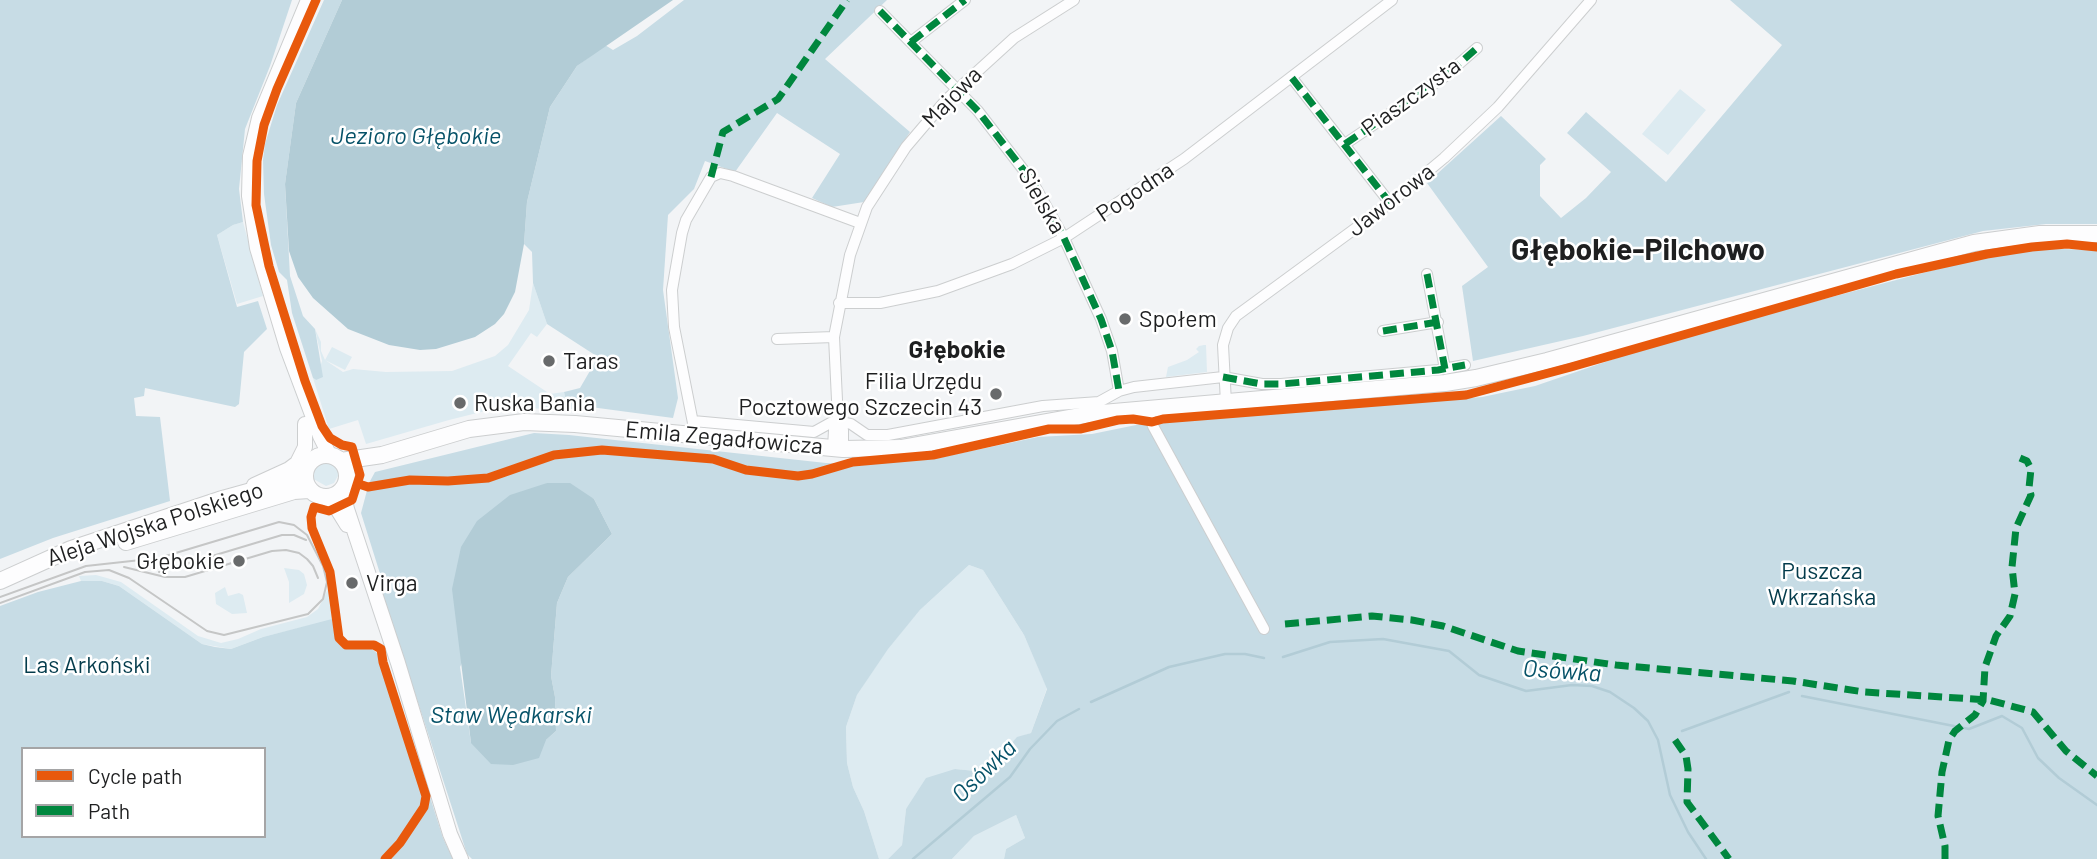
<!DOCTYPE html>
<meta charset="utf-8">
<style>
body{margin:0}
#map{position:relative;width:2097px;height:859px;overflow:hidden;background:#f2f4f6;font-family:Barlow,sans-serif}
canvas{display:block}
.legend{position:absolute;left:21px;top:747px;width:245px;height:91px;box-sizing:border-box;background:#fff;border:2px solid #a5a5a6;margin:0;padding:9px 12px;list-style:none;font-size:21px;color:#1e1f20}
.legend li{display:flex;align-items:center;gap:14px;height:35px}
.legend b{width:35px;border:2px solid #a5a5a6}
</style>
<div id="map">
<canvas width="2097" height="859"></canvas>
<ul class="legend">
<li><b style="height:9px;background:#e8590c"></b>Cycle path</li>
<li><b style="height:9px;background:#00873e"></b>Path</li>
</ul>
</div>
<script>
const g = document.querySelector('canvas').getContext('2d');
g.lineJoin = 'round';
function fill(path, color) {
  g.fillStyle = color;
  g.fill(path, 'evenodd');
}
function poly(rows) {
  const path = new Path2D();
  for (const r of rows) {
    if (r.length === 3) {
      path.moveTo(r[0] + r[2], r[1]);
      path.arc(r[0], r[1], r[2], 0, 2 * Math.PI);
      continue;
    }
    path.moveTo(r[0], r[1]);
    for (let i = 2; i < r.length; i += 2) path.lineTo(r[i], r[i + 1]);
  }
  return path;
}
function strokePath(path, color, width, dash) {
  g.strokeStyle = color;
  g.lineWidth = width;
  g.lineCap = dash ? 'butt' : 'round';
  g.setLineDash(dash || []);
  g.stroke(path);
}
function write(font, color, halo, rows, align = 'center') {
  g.font = font + ' Barlow,sans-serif';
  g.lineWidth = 5;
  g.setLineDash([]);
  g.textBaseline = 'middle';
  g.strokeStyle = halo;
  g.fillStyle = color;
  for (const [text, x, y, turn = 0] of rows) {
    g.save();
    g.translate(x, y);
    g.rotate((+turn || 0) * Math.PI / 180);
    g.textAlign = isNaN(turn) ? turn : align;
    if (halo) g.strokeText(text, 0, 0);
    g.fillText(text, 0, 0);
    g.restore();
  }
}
const green = poly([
 [1680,89,1706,110,1668,155,1642,134],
 [243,222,263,296,237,304,217,235,233,225],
 [533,283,547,324,537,337,531,333,508,366,550,394,564,392,568,409,497,408,449,420,366,444,358,420,329,429,313,378,316,380,322,361,315,329,321,342,321,351,325,360,332,347,352,357,345,370,325,360,343,372,353,369,386,372,452,371,495,356,508,345,529,310],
 [1204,345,1206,345,1207,372,1166,377,1168,367,1187,360,1199,352,1196,349,1199,346],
 [328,461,337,467,339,474,334,483,326,486,310,477,318,464],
 [969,565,983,570,1024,635,1047,688,1031,733,1017,738,985,772,955,769,906,809,902,845,888,859,879,859,864,811,853,787,847,763,846,727,857,695,887,649,920,610],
 [284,568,299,570,304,574,307,585,304,594,289,603,289,582],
 [96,575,121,582,198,636,221,643,238,639,261,629,307,617,318,609,329,587,338,643,332,620,263,637,231,649,202,644,119,586,102,581,81,581,79,576],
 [225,587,228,596,239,593,243,595,247,613,232,614,216,604,215,593],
 [1016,815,1025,838,1006,849,1004,859,952,859,974,836]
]);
const forest = poly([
 [0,0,292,0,270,66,245,129,239,189,243,222,233,225,217,235,237,307,258,301,267,329,244,352,239,404,235,407,145,388,144,396,134,398,136,416,160,417,170,501,53,538,0,559],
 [324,0,342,0,296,103,285,184,290,276,303,316,315,329,323,377,316,380,313,378,292,313,287,280,279,272,271,245,264,194,263,160,265,144,277,105],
 [684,0,887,0,825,59,910,132,864,202,832,207,812,198,840,154,777,113,735,172,705,161,694,189,668,215,663,290,678,398,673,418,583,406,580,409,568,409,564,392,580,388,598,357,547,324,533,283,532,252,524,244,527,202,550,107,577,66,605,45,613,50,637,36],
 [1730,0,2097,0,2097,224,2046,224,1983,231,1583,336,1473,361,1462,286,1488,267,1427,183,1501,116,1546,159,1540,165,1540,196,1561,218,1586,198,1611,172,1567,133,1586,112,1666,182,1782,45],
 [2025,248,2097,250,2097,859,1004,859,1006,849,1025,838,1016,815,974,836,952,859,888,859,902,845,906,809,926,778,955,769,986,772,1017,737,1031,733,1047,689,1024,635,983,570,969,565,920,610,888,649,857,695,846,727,847,763,853,787,864,811,879,859,472,859,467,854,379,582,382,580,361,513,369,483,375,472,534,433,569,435,826,463,853,464,933,459,1038,437,1092,434,1141,424,1482,397,1535,386,1646,348,1805,304,1995,254],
 [547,483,594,499,612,534,568,577,557,603,551,676,555,697,556,731,546,740,471,743,460,667],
 [81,581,102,581,119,586,202,644,215,647,231,649,263,637,332,619,336,641,346,649,372,649,378,654,384,652,443,838,453,859,0,859,0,606,38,592],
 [23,749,264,749,264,836,23,836]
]);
const water = poly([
 [342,0,673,0,577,66,550,107,527,202,524,244,515,292,504,314,495,324,475,337,436,349,420,350,389,345,348,329,313,298,298,277,289,251,285,184,296,103],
 [547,483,570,483,594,499,612,534,568,577,557,603,551,676,555,697,556,731,546,740,539,758,513,765,491,764,471,743,452,589,461,547,477,521,510,495]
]);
const stream = poly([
 [1283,657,1330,642,1383,639,1449,651,1479,675,1526,691,1572,685,1592,686,1610,692,1634,708,1648,721,1658,740,1670,795,1688,832,1706,859],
 [1802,696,1969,729,2002,716,2022,728,2038,758,2059,778,2097,805],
 [1091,702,1169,667,1225,654,1245,654,1264,658],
 [1682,731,1789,692],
 [913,859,1010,777,1030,749,1057,721,1079,709]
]);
const minor = poly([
 [880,11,978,111,1032,181,1064,238,1101,319,1112,351,1119,391],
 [911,42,965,0],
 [1292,78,1390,203],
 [1345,144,1444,77,1477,48],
 [1427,274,1445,369],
 [839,303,880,303,938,291,1012,264,1064,238,1184,159,1392,0],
 [1383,331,1438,322],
 [777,339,834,337],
 [1226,403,1223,345,1228,328,1236,316,1390,203,1444,158,1498,107,1591,0],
 [1147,409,1153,426,1264,629],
 [693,421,814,432,832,422,838,421,851,424,867,435,888,435,1043,406,1099,402,1119,391,1134,387,1223,377,1262,384,1281,384,1438,370,1465,365],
 [694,428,674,327,672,290,682,233,686,220,711,177,720,173,733,176,860,223],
 [833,448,834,430,838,421],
 [843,449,843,430,838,421,834,337,850,255,867,207,906,147,946,100,1014,38,1074,0]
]);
const tertiary = poly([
 [308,0,259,118,250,156,249,196,257,248,287,348,320,436,329,454],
 [254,485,289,469,297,463,305,447,305,424],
 [343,489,347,509,398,663,450,834,461,859],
 [325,497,334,504,347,525]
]);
const secondary = poly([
 [326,476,21],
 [341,461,382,455,469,429,524,422,575,424,843,449,901,448,1091,414,1445,383,1476,378,1547,361,1974,243,2040,234,2097,234],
 [126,542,294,491,309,490],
 [0,581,71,549,219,500,291,480,305,471]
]);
const tram = poly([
 [124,567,165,577,185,577,272,551,286,550,299,553,307,559,313,566,318,578],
 [159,572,282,535,294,535,306,540],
 [0,597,86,566,159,558,279,522,294,525,307,535,323,566,327,582,323,599,308,614,224,635,207,631,129,578,109,570,85,572,0,603]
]);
const quiet = poly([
 [880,11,978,111,1032,181,1064,238,1101,319,1112,351,1119,391],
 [911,42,965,0],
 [1292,78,1390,203],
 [1345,144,1444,77,1477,48],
 [711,177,723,132,778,99,847,0],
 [1427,274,1445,369],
 [1383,331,1438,322],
 [1223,377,1262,384,1281,384,1438,370,1465,365],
 [1285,624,1372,616,1412,620,1443,626,1518,651,1616,665,1793,681,1864,692,1989,700,2033,712,2066,751,2097,776],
 [1675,740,1686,756,1688,769,1687,802,1729,859],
 [1945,859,1945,846,1938,816,1942,772,1949,740,1955,731,1975,715,1983,701,1985,667,1996,636,2010,616,2015,594,2012,567,2016,528,2031,495,2029,488,2031,469,2027,461,2020,458]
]);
const cycleway = poly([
 [316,0,277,89,264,125,257,161,256,205,269,266,305,381,322,426,330,438,342,445,352,447,360,475,352,500,329,511,314,507,311,517,312,528,330,572,339,638,346,645,374,645,381,649,383,662,426,796,424,807,400,843,385,859],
 [359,484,368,487,410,480,448,481,488,478,554,455,602,450,713,459,746,470,798,476,812,474,853,462,933,455,1049,429,1080,429,1118,420,1133,419,1152,422,1163,419,1466,395,1571,367,1896,274,1987,254,2032,247,2067,244,2097,247]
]);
const markers = [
 [1125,319,7,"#686a6b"],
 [549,361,7,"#686a6b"],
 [996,394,7,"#686a6b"],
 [460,403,7,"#686a6b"],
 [239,561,7,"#686a6b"],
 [352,583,7,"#686a6b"]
];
const streetNames = [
 ["Majowa",952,97,-46],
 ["Piaszczysta",1411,97,-36],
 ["Pogodna",1135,192,-34],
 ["Jaworowa",1391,200,-38],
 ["Sielska",1042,201,60],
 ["Emila Zegadłowicza",724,438,5],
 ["Aleja Wojska Polskiego",155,524,-18]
];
const poiNames = [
 ["Społem",1139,319],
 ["Taras",563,361],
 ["Filia Urzędu",982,381,"right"],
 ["Pocztowego Szczecin 43",982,407,"right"],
 ["Ruska Bania",474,403],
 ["Głębokie",225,561,"right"],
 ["Virga",366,583]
];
const parkNames = [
 ["Puszcza",1822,571],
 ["Wkrzańska",1822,597],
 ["Las Arkoński",87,665]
];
const waterNames = [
 ["Jezioro Głębokie",416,136],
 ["Osówka",1562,671,4],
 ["Staw Wędkarski",511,715],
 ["Osówka",984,771,-44]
];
const neighbourhoodNames = [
 ["Głębokie",957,350]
];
const districtNames = [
 ["Głębokie-Pilchowo",1638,250]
];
fill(green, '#ddebf1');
fill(forest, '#c7dce5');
fill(water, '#b2ccd6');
strokePath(stream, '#b2ccd6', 2.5);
strokePath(minor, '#cccecf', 12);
strokePath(tertiary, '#cccecf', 16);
strokePath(secondary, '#cccecf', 18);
strokePath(minor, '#fdfdfe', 10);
strokePath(tertiary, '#fdfdfe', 14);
strokePath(secondary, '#fdfdfe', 16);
strokePath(tram, '#c5c6c6', 2);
strokePath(quiet, '#00873e', 7, [14, 7]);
strokePath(cycleway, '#e8590c', 9);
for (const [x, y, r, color] of markers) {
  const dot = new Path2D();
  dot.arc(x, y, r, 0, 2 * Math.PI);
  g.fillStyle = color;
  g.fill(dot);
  strokePath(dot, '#fff', 2.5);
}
write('23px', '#1e1f20', '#fff', streetNames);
write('23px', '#1e1f20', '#fff', poiNames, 'left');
write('23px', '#033b4b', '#fff', parkNames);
write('italic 24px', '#065268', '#fff', waterNames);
write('bold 24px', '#1e1f20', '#fff', neighbourhoodNames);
write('bold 30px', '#1e1f20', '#fff', districtNames);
</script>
